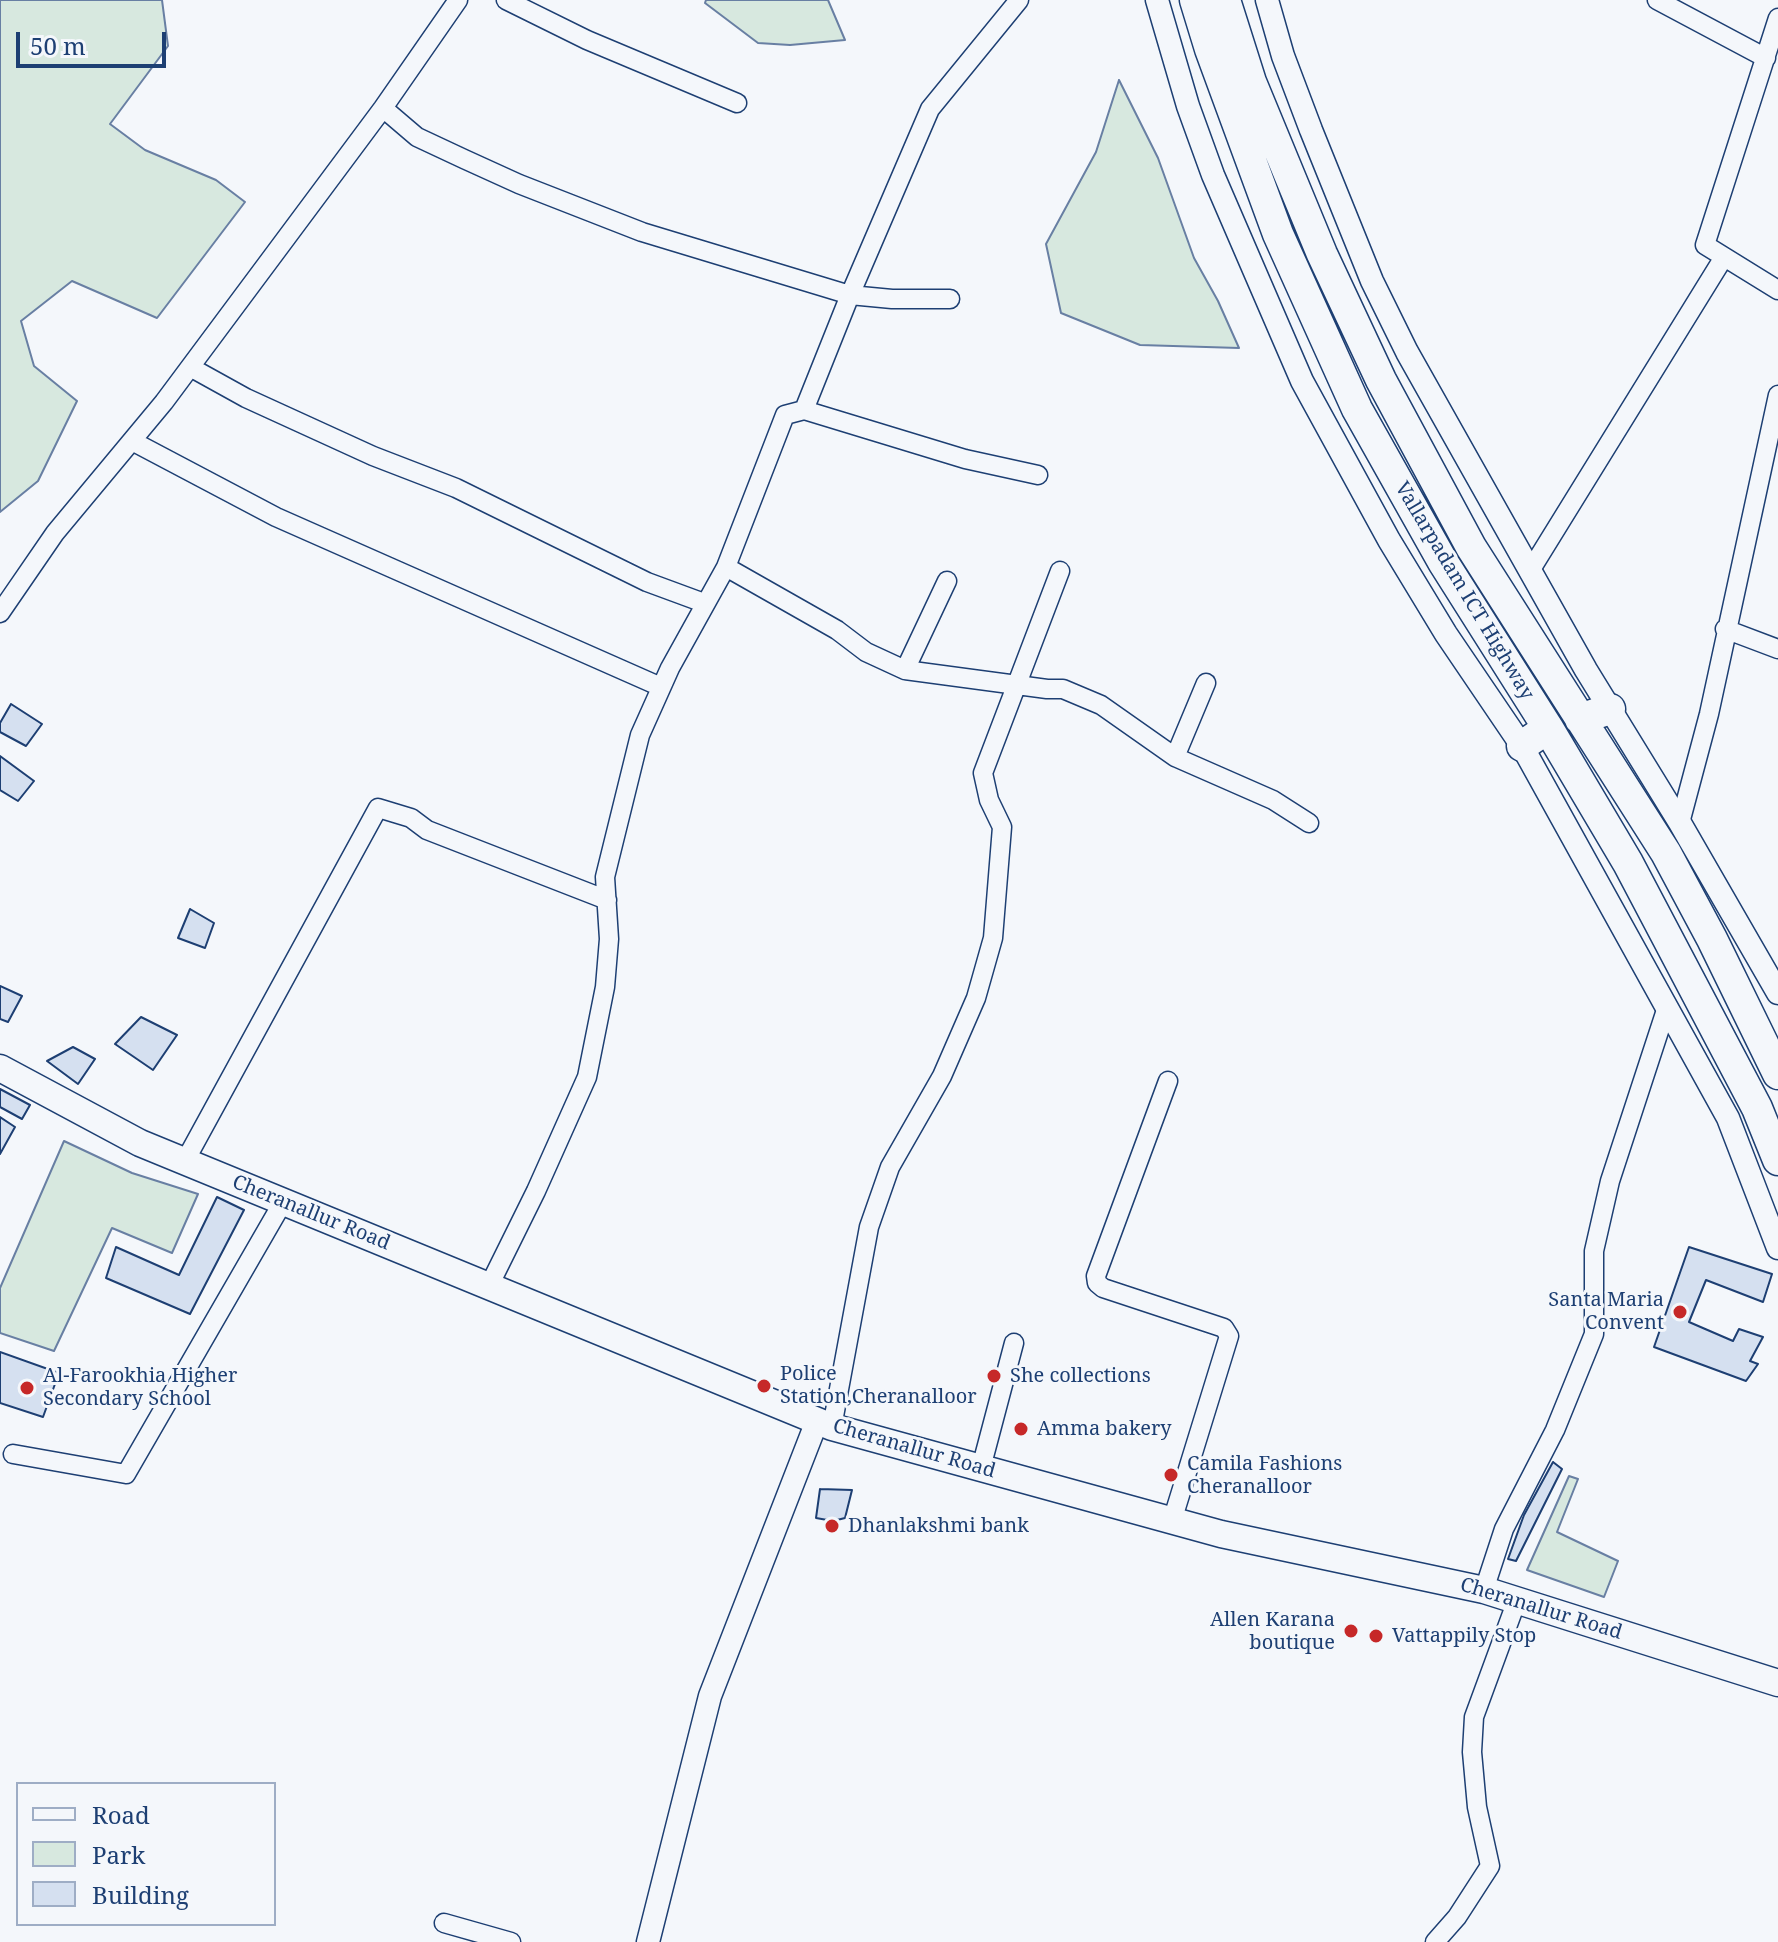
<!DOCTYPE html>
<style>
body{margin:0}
#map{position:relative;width:1778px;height:1942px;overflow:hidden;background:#f4f7fb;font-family:"Noto Serif",serif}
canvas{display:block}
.legend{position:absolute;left:16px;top:1782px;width:260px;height:144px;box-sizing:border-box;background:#f4f7fb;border:2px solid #9eadc5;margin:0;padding:10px 14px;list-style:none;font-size:24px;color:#1d3f73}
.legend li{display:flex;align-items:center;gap:16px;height:40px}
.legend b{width:40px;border:2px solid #9eadc5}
.scale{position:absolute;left:16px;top:32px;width:150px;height:36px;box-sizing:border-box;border:4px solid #1d3f73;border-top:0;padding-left:10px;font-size:24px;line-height:28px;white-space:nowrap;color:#1d3f73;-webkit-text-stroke:6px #f4f7fb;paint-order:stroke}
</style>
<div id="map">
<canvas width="1778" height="1942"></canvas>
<ul class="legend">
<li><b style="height:10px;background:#f4f7fb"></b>Road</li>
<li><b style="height:22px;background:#d7e8df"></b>Park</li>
<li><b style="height:22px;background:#d5e0f0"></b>Building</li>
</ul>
<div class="scale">50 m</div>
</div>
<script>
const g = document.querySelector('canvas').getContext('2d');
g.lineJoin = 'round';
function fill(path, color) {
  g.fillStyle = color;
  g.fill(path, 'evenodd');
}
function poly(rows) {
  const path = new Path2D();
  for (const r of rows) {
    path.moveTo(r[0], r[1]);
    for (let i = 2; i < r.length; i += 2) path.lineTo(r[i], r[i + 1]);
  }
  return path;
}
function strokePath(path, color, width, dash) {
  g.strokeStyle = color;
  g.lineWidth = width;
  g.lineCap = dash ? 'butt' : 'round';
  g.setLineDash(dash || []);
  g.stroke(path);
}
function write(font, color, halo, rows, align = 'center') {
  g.font = font + ' "Noto Serif",serif';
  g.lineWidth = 6;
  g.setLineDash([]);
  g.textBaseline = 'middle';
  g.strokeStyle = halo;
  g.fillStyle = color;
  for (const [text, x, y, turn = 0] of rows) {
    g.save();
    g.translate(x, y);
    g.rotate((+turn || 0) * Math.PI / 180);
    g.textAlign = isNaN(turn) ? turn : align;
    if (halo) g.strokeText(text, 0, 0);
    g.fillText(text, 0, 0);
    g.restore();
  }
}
const green = poly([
 [0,0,162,0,168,46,110,124,145,150,216,180,245,202,157,318,72,281,21,321,34,366,77,401,38,481,0,512,0,0],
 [706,0,828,0,845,40,790,45,758,43,705,3,706,0],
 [1119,80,1158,158,1194,258,1218,301,1239,348,1140,345,1061,313,1046,244,1096,152,1119,80],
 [64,1141,132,1173,198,1194,172,1253,112,1228,54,1351,0,1333,0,1288,64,1141],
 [1569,1476,1578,1479,1557,1532,1618,1561,1604,1597,1527,1570,1569,1476]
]);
const building = poly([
 [11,704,42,724,26,746,0,732,0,723,11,704],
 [0,756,34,781,18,801,0,790,0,756],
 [190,909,214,923,205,948,178,938,190,909],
 [0,986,22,996,8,1022,0,1019,0,986],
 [141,1017,177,1035,153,1070,115,1044,141,1017],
 [73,1047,95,1059,78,1084,47,1061,73,1047],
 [0,1089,30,1105,22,1119,0,1107,0,1089],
 [0,1117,15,1127,0,1154,0,1117],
 [217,1197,244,1210,190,1314,106,1278,116,1247,179,1275,217,1197],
 [1689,1247,1772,1274,1763,1302,1706,1280,1689,1322,1733,1341,1739,1329,1763,1337,1750,1361,1758,1364,1746,1381,1654,1347,1689,1247],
 [0,1352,59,1373,43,1417,0,1403,0,1352],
 [1553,1462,1562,1469,1516,1561,1508,1559,1524,1515,1553,1462],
 [820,1489,852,1490,845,1518,833,1521,816,1518,820,1489]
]);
const minor = poly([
 [506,0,587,40,737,103],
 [1657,0,1766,58],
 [1778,18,1705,245,1778,290],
 [383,108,417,137,464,159,519,184,642,232,850,295,892,299,950,299],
 [190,367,246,398,373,456,456,488,647,582,704,603],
 [804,410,965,459,1038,475],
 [132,441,276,517,661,687],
 [726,567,837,630,866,652,905,670,1047,689,1063,689,1101,705,1175,757,1273,800,1309,823],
 [1530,571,1724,257],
 [0,613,55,533,164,402,383,108,458,0],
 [1725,629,1778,649],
 [905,670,947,581],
 [1175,757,1206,683],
 [1680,823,1709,714,1778,395],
 [1168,1081,1096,1276,1097,1283,1103,1288,1224,1328,1229,1336,1172,1521],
 [185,1161,378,808,411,818,427,830,607,900],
 [489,1286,536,1191,587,1077,605,987,609,939,605,877,640,735,670,668,726,567,785,415,804,410,850,295,930,109,1019,0],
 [832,1427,869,1227,890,1167,942,1076,976,998,993,938,1002,827,989,800,983,773,1060,571],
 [13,1454,126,1474,283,1202],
 [981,1468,1014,1343],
 [1484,1590,1504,1529,1555,1430,1594,1334,1594,1251,1610,1181,1666,1010],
 [444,1923,511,1942],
 [1435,1942,1457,1917,1490,1866,1477,1807,1472,1752,1474,1717,1517,1600]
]);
const tertiary = poly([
 [1157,0,1188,106,1213,175,1302,381,1389,540,1446,634,1522,746,1728,1118,1778,1248],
 [1267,0,1283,56,1311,130,1372,281,1407,352,1586,670,1680,823,1778,993],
 [648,1942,710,1696,817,1421]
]);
const secondary = poly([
 [0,1068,140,1143,832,1427,1221,1534,1484,1590,1778,1683]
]);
const trunk = poly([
 [1195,0,1210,49,1278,234,1357,409,1443,562,1548,728,1628,863,1757,1108,1778,1160],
 [1225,0,1251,82,1322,254,1381,380,1471,547,1666,853,1712,939,1778,1074],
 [1580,719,1610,709],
 [1522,746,1548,728]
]);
const markers = [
 [1680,1312,8,"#c62828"],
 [994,1376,8,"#c62828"],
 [764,1386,8,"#c62828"],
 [27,1388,8,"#c62828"],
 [1021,1429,8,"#c62828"],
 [1171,1475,8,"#c62828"],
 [832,1526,8,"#c62828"],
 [1351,1631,8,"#c62828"],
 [1376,1636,8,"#c62828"]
];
const streetNames = [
 ["Vallarpadam ICT Highway",1464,591,59],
 ["Cheranallur Road",311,1213,22],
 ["Cheranallur Road",914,1449,16],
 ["Cheranallur Road",1541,1609,17]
];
const poiNames = [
 ["Santa Maria",1664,1300,"right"],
 ["Convent",1664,1323,"right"],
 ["Police",780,1374],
 ["Station,Cheranalloor",780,1397],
 ["Al-Farookhia Higher",43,1376],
 ["Secondary School",43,1399],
 ["She collections",1010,1376],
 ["Amma bakery",1037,1429],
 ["Camila Fashions",1187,1464],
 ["Cheranalloor",1187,1487],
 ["Dhanlakshmi bank",848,1526],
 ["Allen Karana",1335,1620,"right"],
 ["boutique",1335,1643,"right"],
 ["Vattappily Stop",1392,1636]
];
fill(green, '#d7e8df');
strokePath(green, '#687fa3', 2);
fill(building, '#d5e0f0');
strokePath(building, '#1d3f73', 2);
strokePath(minor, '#1d3f73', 21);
strokePath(tertiary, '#1d3f73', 25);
strokePath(secondary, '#1d3f73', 29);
strokePath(trunk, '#1d3f73', 33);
strokePath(minor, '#f4f7fb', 18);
strokePath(tertiary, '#f4f7fb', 22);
strokePath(secondary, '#f4f7fb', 26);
strokePath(trunk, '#f4f7fb', 30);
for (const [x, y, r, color] of markers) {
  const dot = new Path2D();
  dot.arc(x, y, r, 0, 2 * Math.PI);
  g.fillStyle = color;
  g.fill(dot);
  strokePath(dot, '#f4f7fb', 3);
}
write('20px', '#1d3f73', '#f4f7fb', streetNames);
write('20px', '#1d3f73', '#f4f7fb', poiNames, 'left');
</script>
